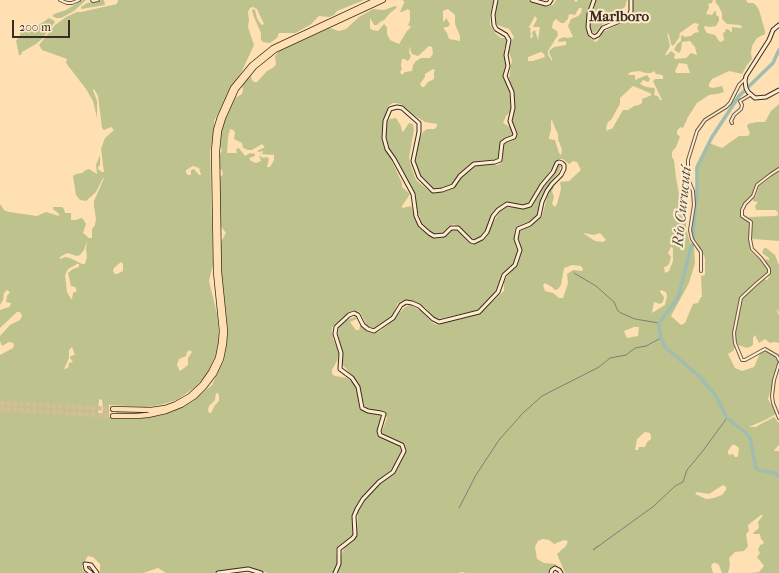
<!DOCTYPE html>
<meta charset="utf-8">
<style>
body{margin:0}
#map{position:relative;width:779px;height:573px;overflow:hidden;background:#ffe0b2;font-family:"IM FELL French Canon",serif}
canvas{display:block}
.scale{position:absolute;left:12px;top:20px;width:58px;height:18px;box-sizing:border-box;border:2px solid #3a2c21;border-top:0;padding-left:5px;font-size:12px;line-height:14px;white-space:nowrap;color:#3a2c21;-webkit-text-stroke:3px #ffebcd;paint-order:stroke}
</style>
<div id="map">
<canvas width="779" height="573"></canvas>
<div class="scale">200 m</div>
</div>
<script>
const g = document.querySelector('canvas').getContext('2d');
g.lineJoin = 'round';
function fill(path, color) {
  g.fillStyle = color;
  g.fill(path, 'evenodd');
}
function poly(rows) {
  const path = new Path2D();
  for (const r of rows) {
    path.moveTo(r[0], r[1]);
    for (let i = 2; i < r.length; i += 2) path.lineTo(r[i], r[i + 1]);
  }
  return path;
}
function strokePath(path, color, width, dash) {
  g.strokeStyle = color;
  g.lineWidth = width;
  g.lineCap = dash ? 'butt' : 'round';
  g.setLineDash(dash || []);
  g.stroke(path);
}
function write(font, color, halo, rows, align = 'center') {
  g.font = font + ' "IM FELL French Canon",serif';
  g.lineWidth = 4;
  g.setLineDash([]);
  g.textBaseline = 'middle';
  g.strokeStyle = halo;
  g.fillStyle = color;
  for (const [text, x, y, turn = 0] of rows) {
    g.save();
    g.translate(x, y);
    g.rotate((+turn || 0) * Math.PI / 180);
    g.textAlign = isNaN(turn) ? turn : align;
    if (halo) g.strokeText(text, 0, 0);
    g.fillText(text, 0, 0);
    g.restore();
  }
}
const green = poly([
 [82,0,86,0,74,11,61,18,56,18,52,16,54,14,66,10],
 [101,0,104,0,105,5,81,9,81,7,87,3],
 [118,0,364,0,337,11,334,15,329,17,319,16,310,25,295,33,279,33,277,38,270,43,263,42,261,40,261,33,254,17,252,11,253,9,255,10,257,18,260,23,262,25,264,24,257,9,253,7,250,8,248,12,249,20,248,27,254,45,242,71,230,91,214,121,214,133,210,151,213,264,209,281,217,314,219,334,217,352,211,366,206,376,195,387,177,400,160,405,146,407,109,405,109,417,135,419,163,415,183,407,193,401,212,385,224,360,228,331,221,270,221,242,226,233,220,225,219,179,223,174,222,170,219,168,219,156,222,150,220,146,222,126,233,99,242,94,243,89,242,86,243,83,249,76,251,76,252,80,254,82,257,82,267,71,274,67,276,64,275,56,279,51,330,28,339,31,346,29,359,17,373,9,384,10,395,6,397,7,394,10,390,13,384,20,380,22,377,25,374,25,370,18,370,28,372,30,378,31,384,24,387,27,387,34,390,40,399,44,407,31,411,27,408,25,410,21,410,11,408,9,402,12,400,12,404,3,404,1,402,0,494,0,490,14,490,25,496,34,501,38,506,38,507,42,504,49,506,65,503,77,509,89,511,108,510,112,506,116,503,123,510,127,513,133,513,136,504,139,500,145,499,159,479,161,473,163,459,175,451,186,433,189,421,178,416,167,415,156,419,140,423,132,427,129,435,129,437,126,437,124,425,122,414,115,402,105,397,103,393,103,388,106,383,123,382,130,383,142,402,183,402,187,410,194,402,206,402,208,411,206,418,225,432,237,438,237,450,230,457,230,468,242,476,243,481,240,488,232,501,209,506,207,520,208,516,204,510,203,504,203,501,205,493,213,484,234,476,240,471,239,461,228,454,224,449,226,442,233,434,234,431,233,421,222,420,217,417,211,415,194,387,147,385,138,386,123,390,119,396,118,401,126,402,131,403,132,409,123,413,124,414,130,409,157,410,163,416,180,428,190,434,193,448,190,453,187,464,174,474,166,479,164,498,165,501,163,503,159,503,145,516,137,517,131,512,122,514,110,513,92,509,78,512,60,508,51,511,42,514,37,509,29,497,25,494,18,495,10,499,0,527,0,537,4,547,6,553,5,556,0,574,0,576,2,578,0,592,0,588,15,586,29,591,39,596,42,599,39,603,32,625,21,631,13,633,0,713,0,712,3,708,4,709,7,706,14,712,15,714,12,716,11,716,15,719,17,719,21,716,26,710,27,705,26,704,28,707,33,715,35,719,41,721,42,724,40,723,33,725,32,726,29,728,29,732,33,732,27,741,28,742,27,740,25,727,24,722,19,722,13,718,5,715,2,716,0,746,0,748,3,753,3,756,5,759,10,765,31,765,34,757,38,752,46,751,53,752,59,747,65,742,74,729,71,712,79,709,84,709,87,713,88,722,86,724,92,717,94,709,95,697,103,688,117,683,128,680,127,677,131,677,134,680,137,676,147,672,152,672,157,674,160,676,178,680,199,684,203,686,208,686,229,690,242,694,246,695,263,689,283,671,316,681,325,685,323,693,304,698,303,701,297,702,297,701,276,705,275,705,258,692,232,698,205,696,195,698,182,695,170,698,162,709,143,722,148,739,136,748,136,750,133,747,126,748,124,757,122,765,122,771,111,779,104,779,168,756,184,752,196,742,205,740,213,742,218,750,222,749,235,750,251,760,260,768,271,765,280,767,280,769,277,771,270,765,261,766,259,769,260,769,258,762,253,764,248,766,248,775,255,779,265,779,312,776,309,779,315,779,343,775,342,770,343,765,339,759,343,755,335,753,338,753,344,752,346,747,348,738,345,735,337,735,331,738,320,740,301,733,332,735,347,733,351,728,354,735,368,742,371,754,367,760,353,765,351,769,351,778,360,777,368,768,399,776,414,765,420,749,427,756,427,759,425,774,417,779,423,779,445,774,450,775,451,779,451,779,573,750,573,759,572,764,566,757,557,760,553,758,550,760,545,763,544,764,542,761,539,760,534,754,534,753,533,759,528,758,522,762,517,763,515,761,515,748,525,749,531,746,534,748,546,744,551,735,552,729,558,730,564,728,573,722,573,719,565,716,563,713,563,711,566,713,573,565,573,557,554,566,546,568,541,564,540,554,544,549,540,543,539,538,541,535,547,537,559,544,563,555,564,558,567,552,567,549,570,549,573,465,573,462,572,458,573,268,573,248,568,213,573,166,573,158,568,143,573,100,573,100,564,93,557,88,556,82,566,83,571,88,573,0,573,0,355,13,348,14,345,13,343,9,342,2,346,0,341,0,336,10,325,20,320,22,316,20,312,17,312,0,328,0,310,9,307,11,304,11,303,6,302,7,296,10,292,7,290,4,293,3,300,0,305,0,204,4,210,9,212,37,216,46,212,59,216,59,214,53,209,53,207,62,207,64,209,65,213,71,213,71,220,76,220,81,218,83,219,86,224,83,233,89,238,92,238,92,229,95,225,96,219,94,206,94,201,104,178,103,178,96,192,86,201,80,200,76,195,73,176,76,174,82,173,86,170,89,169,97,174,96,165,100,155,100,165,98,167,98,169,102,172,104,172,101,149,105,138,114,130,111,127,104,130,102,128,98,96,94,89,93,90,97,101,97,118,93,101,86,89,66,63,67,59,42,50,39,45,55,25,66,17,77,12,81,12,117,4],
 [579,8,582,8,581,13,578,16,571,19,568,26,573,37,567,38,564,37,559,39,558,41,560,42,566,41,566,45,554,47,550,50,549,53,552,59,552,61,548,55,548,51,558,35,557,31,552,28,553,22,556,19,561,23,564,23,568,19,569,14,575,15],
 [448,9,455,15,455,24,460,36,460,41,449,39,447,33,444,29,444,27,448,27,450,24,446,18,444,22,443,21,443,11],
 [535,16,537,19,533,27,540,27,538,40,535,30,532,32,533,37,530,38,531,34,530,31,531,28,529,28,529,27],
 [694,23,699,24,697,28,699,32,694,33,691,36,684,37,683,35,681,36,681,41,677,44,674,50,679,53,681,50,682,42,690,41,695,47,697,55,691,53,686,58,675,59,674,58,675,54,671,51,667,55,665,55,670,46,667,33,669,35,671,44,673,46,679,38,680,33],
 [410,46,411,52,412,54,418,56,429,46,432,47,433,54,430,58,421,58,416,61,413,65,412,71,405,72,402,75,400,72,402,69,401,66,402,59,405,59,407,61,409,60,411,56,409,53],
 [541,52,544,54,545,57,533,61,528,61,528,57],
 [679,63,687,64,690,73,676,73,675,71],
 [433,69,435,70,434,72,434,79,428,82,424,87,422,87,420,84,425,77,425,74],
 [639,71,646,73,651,73,654,71,656,74,662,75,663,76,663,79,655,79,653,81,662,100,660,100,658,96,654,95,655,90,654,88,646,87,640,84,643,80,648,82,649,81,650,79,647,75,635,80,635,75,629,75,628,74,631,72],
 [633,86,650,93,652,95,642,99,642,103,639,105,634,106,628,110,623,110,612,129,610,129,607,131,606,128,608,122,611,120,620,104,620,98],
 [552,120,555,128,558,134,558,139,562,150,561,155,559,153,555,140,549,139,549,137,551,130,551,121],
 [230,129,233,130,235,132,234,139,242,143,243,148,248,150,252,150,262,144,265,147,257,151,259,152,263,151,263,153,260,154,274,155,274,160,270,167,267,167,269,159,267,157,263,158,259,155,261,161,256,163,251,161,249,158,255,156,255,154,250,153,245,156,239,148,236,149,237,153,227,153,228,138],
 [558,159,563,159,569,164,573,161,577,162,581,170,569,181,560,182,561,189,557,204,555,207,552,204,554,197,552,191,554,187,552,186,547,197,542,217,520,231,518,238,521,252,518,264,508,275,504,281,504,291,480,313,438,325,434,324,421,311,410,305,405,307,391,322,380,331,375,333,371,332,361,323,359,330,356,330,350,322,352,321,357,319,357,318,355,317,344,321,339,326,338,335,342,350,342,364,359,384,364,405,368,409,381,411,385,413,387,418,382,431,383,434,402,443,406,449,404,456,393,474,378,485,361,504,358,512,357,528,355,529,353,525,353,512,358,503,378,481,392,469,402,450,399,445,378,436,377,432,382,415,365,412,360,409,359,406,357,389,353,383,347,378,335,376,332,374,332,370,337,361,339,352,333,339,332,331,332,327,348,313,353,310,360,312,367,326,375,329,392,317,398,303,403,300,416,302,426,308,433,317,438,319,478,310,498,288,502,274,514,263,518,250,514,237,515,228,527,223,535,218,538,214,541,201,544,194,549,184,559,172,561,165,558,165,554,173,539,192,536,192],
 [193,166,199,168,201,175,199,175,194,169,191,170,191,175,188,175,186,173,186,170],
 [583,233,594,235,600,233,606,240,603,242,595,241],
 [87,241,86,249,87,257,85,264,82,264,70,258,65,257,60,259,60,257,67,253,77,256,80,255,84,250],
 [671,247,672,247,673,249,673,261,669,271,665,273,664,267,667,266,669,264,671,257,668,253],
 [121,262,123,264,123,271,117,274,115,274,113,271,114,268],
 [77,264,79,264,79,267,73,269,68,273,71,286,75,287,77,291,73,293,72,299,71,299,67,292,65,275,68,269],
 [572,265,581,266,583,269,582,271,573,270,567,274,568,283,563,298,559,298,553,293,545,291,543,285,545,283,552,287,555,290,558,289,561,285,564,268],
 [661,290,666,292,667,296,665,305,652,313,654,302,660,304,663,302,664,297,660,292],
 [634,327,639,327,638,336,627,338,624,331],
 [72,347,75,355,71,356,70,358,73,362,69,363,68,368,64,369,69,358,69,350],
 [190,350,192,352,188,358,188,365,180,371,177,365,179,359,186,356,187,352],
 [216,393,217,393,219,395,219,401,215,405,211,413,209,413,208,410,209,406,215,400],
 [99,399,102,400,103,409,102,415,98,417],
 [645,432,650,433,651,436,651,439,647,442,645,447,639,447,638,450,635,450,637,439],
 [732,445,735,445,739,448,738,456,737,457,735,457,733,454,729,455,728,453,728,451],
 [723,485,726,487,726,490,722,495,714,498,706,499,695,494,697,492,709,494],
 [344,544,345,545,341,556,339,557,337,557,336,549],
 [595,0,627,0,625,7,616,14,611,15,595,33,590,31,589,26,590,15],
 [49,18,53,20,55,22,42,39,36,44,22,52,21,55,19,55,16,41,20,36,20,30,36,27],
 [779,171,779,241,753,239,751,238,753,221,748,217,775,216,778,215,778,213,776,210,756,210,755,206,758,202,753,201,753,199,756,196,759,186],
 [116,411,138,412,153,412,144,414,116,414]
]);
const stream = poly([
 [574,273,596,286,614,302,618,311,621,313,635,319,659,323],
 [459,508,476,475,499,440,523,413,542,396,599,367,610,358,626,355,635,348,646,346,661,338],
 [598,546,593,550,654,506,675,486,683,482,687,470,702,452,727,418]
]);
const river = poly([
 [779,50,773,63,739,96,712,137,697,167,697,196,693,232,694,243,691,247,678,298,659,323,659,328,661,338,665,347,700,377,716,396,727,418,747,434,750,438,756,468,759,470,775,473,779,476]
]);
const trunkTunnel = poly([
 [0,403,113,409],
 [0,409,113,416]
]);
const minor = poly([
 [60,0,67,3,72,3,79,0],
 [92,0,93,1,98,0],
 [732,123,731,121,734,115,741,109,742,105,740,101,750,95],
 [779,169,770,175,757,185,753,196,745,204,742,210,742,216,751,222,750,239,752,249,761,258,769,269,769,273,756,284,741,298,734,333,735,343,742,360,745,360,765,349,777,356,779,360],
 [701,271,701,252,692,239,690,230,694,205,693,191,688,179,688,160,697,131,705,120,726,107,730,103,739,85,745,79],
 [779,364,774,380,772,396,773,403,779,418]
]);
const secondary = poly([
 [532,0,546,4,549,3,551,0],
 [594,0,589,14,588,27,590,34,594,37,598,35,603,28,622,20,629,15,631,11,631,0],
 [779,25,773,30,769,40,746,76,745,81,746,88,748,92,755,98,766,97,779,90],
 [91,573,86,569,85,564,91,565,97,573],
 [218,573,248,569,261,573],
 [335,573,339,564,339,549,353,538,355,535,354,516,357,509,363,499,379,482,393,472,404,451,402,445,380,435,379,431,384,414,381,413,368,411,362,408,358,387,352,378,340,369,341,353,335,334,336,327,349,315,354,313,358,315,363,325,368,329,374,331,393,318,401,305,406,302,412,303,419,306,433,319,439,322,479,312,498,292,504,275,515,265,520,250,516,239,518,229,530,224,539,216,542,202,547,191,552,184,561,175,564,169,564,165,562,163,559,162,557,163,553,172,542,185,530,205,523,207,507,204,498,210,493,216,487,232,482,238,474,242,471,241,458,228,451,228,444,235,434,236,429,233,420,225,416,216,413,194,394,159,387,149,384,138,385,121,390,109,397,107,402,108,419,123,419,132,413,161,419,177,433,191,442,190,453,186,460,176,474,164,495,162,500,160,502,143,506,140,514,137,515,134,510,121,513,108,512,92,505,76,508,66,506,55,509,40,506,35,496,29,494,25,493,15,496,0],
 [551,573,552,570,555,568,559,570,561,573]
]);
const trunk = poly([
 [113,409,151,410,165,408,176,404,190,396,202,385,211,372,218,358,221,343,222,331,216,272,214,151,216,130,220,117,233,88,252,65,273,48,376,0],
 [113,416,136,416,148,415,166,411,181,405,195,396,204,387,214,374,221,359,224,344,225,331,219,272,217,151,219,131,223,118,236,89,254,67,275,50,383,0]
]);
const neighbourhoodNames = [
 ["Marlboro",619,17]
];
const waterNames = [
 ["Río Curucutí",683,207,-84]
];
fill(green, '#bec38e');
strokePath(stream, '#778377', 1);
strokePath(river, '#a0bdb0', 3.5);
strokePath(trunkTunnel, '#d8bc95', 4.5, [4.5, 2]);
strokePath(minor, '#6b5945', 4);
strokePath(secondary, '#3a2c21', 5);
strokePath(trunk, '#3a2c21', 6);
strokePath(minor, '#ffebcd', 2);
strokePath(secondary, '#ffebcd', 3);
strokePath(trunk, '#ffe0b2', 4.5);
write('bold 15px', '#3a2c21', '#ffebcd', neighbourhoodNames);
write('italic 15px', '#545045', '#ffebcd', waterNames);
</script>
